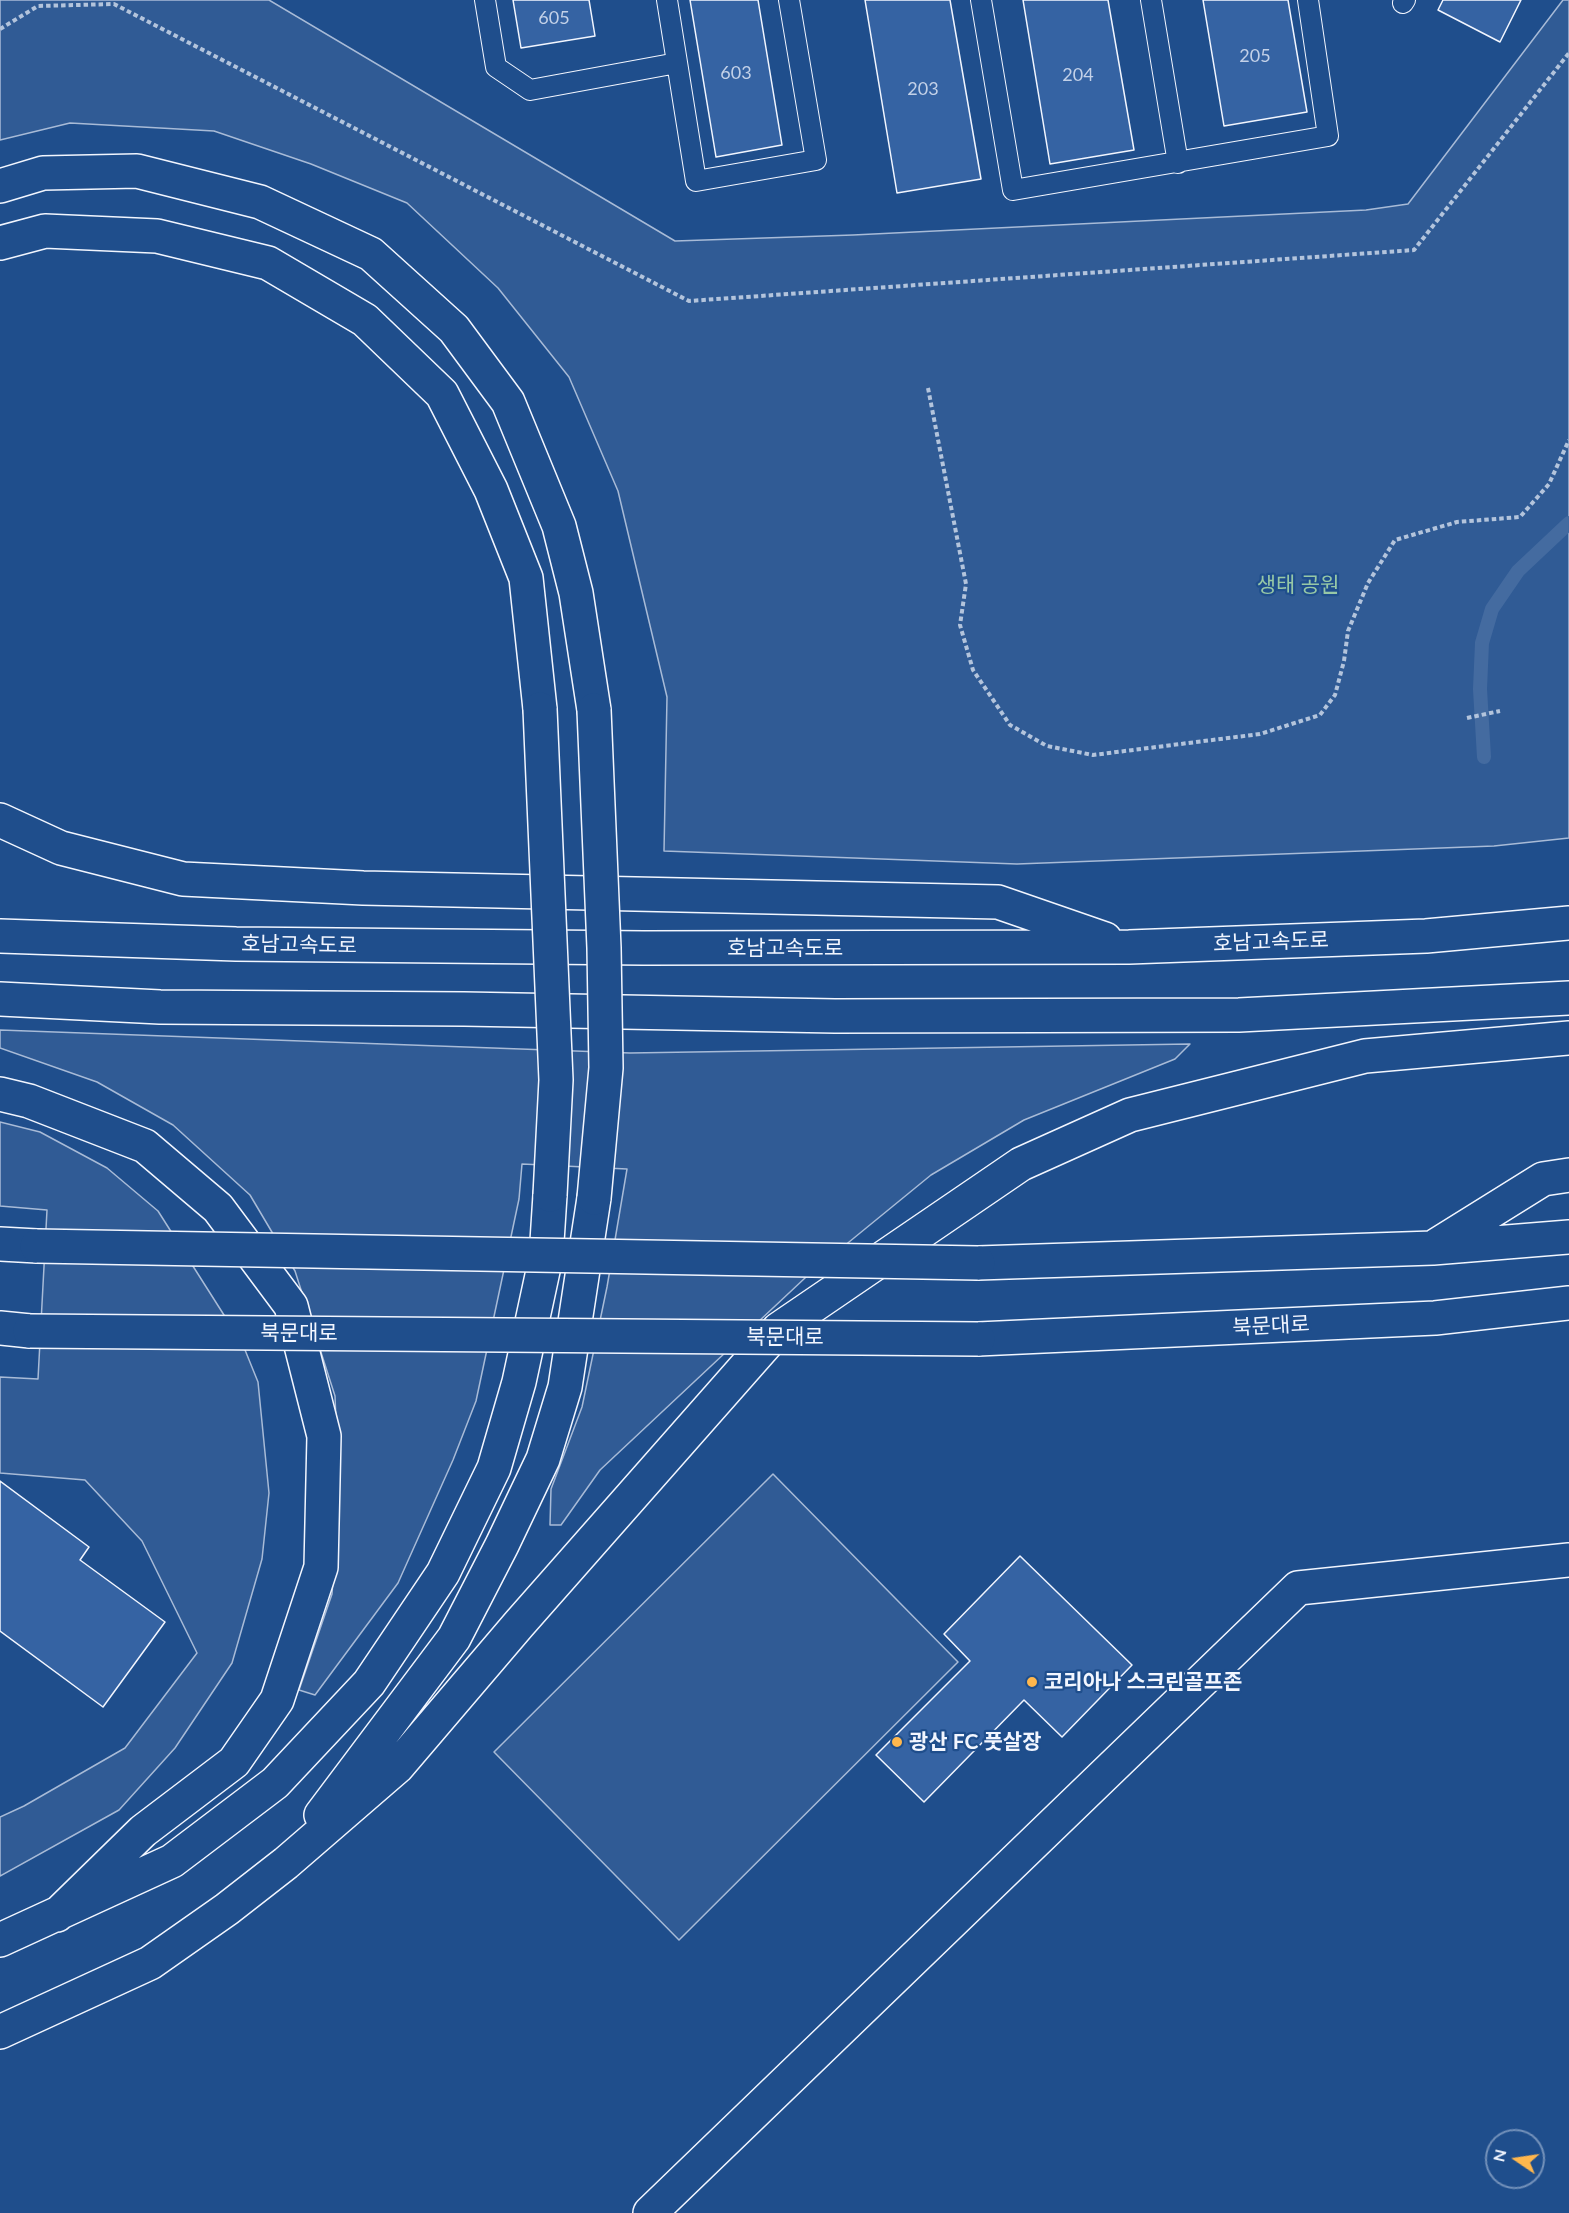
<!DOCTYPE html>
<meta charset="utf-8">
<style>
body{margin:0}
#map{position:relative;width:1569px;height:2213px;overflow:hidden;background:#1f4e8c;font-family:Lato,sans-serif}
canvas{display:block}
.north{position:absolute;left:1485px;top:2129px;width:60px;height:60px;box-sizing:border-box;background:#1f4e8c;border:2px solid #7391ba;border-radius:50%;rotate:283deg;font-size:16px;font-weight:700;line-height:24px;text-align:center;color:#f2f6ff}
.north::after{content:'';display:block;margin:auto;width:21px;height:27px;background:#ffb74d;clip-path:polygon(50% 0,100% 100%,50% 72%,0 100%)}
</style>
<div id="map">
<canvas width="1569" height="2213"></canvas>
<div class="north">N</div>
</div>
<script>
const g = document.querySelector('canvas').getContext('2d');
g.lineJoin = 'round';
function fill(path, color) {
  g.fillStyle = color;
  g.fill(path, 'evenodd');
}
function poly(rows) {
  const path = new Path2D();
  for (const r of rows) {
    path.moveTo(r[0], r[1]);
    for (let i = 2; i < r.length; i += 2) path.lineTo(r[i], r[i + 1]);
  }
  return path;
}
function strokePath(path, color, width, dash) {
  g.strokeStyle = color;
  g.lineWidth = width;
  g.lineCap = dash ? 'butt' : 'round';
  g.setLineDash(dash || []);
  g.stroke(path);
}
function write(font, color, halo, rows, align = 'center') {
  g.font = font + ' Lato,"Noto Sans KR",sans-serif';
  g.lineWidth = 4.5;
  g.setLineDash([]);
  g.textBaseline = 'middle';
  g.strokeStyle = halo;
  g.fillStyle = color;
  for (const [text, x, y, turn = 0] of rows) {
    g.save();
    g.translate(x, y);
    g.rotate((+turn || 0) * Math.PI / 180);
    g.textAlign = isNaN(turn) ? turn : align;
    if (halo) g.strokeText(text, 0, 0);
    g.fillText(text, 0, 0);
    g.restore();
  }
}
const built = poly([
 [0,0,269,0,675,241,853,235,1366,210,1408,204,1563,0,1569,0,1569,838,1494,846,1017,864,664,851,667,697,618,491,569,377,498,288,407,203,311,164,214,131,70,123,0,140,0,0],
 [0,1030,630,1053,1190,1044,1175,1059,1024,1120,931,1175,805,1278,600,1470,561,1525,550,1525,551,1489,582,1407,607,1287,627,1169,522,1164,519,1199,476,1401,453,1460,398,1583,315,1695,299,1690,332,1594,339,1498,335,1396,295,1271,250,1195,173,1125,97,1082,0,1048,0,1030],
 [0,1122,40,1132,107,1168,158,1211,243,1345,258,1382,269,1493,262,1559,232,1663,175,1748,119,1810,0,1876,0,1817,24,1806,125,1748,197,1653,142,1541,85,1480,0,1473,0,1377,38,1379,47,1210,0,1206,0,1122],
 [773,1474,958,1662,679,1940,494,1752,773,1474]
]);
const stream = poly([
 [1484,757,1480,689,1482,643,1492,609,1518,571,1569,523]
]);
const building = poly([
 [513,0,589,0,595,36,521,48,513,0],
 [690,0,758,0,782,145,716,157,690,0],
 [865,0,950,0,981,179,897,193,865,0],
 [1023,0,1108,0,1134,150,1050,164,1023,0],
 [1203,0,1288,0,1307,112,1224,126,1203,0],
 [1443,0,1521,0,1500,42,1438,10,1443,0],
 [0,1481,89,1547,80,1560,165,1622,103,1707,0,1631,0,1481],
 [1020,1556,1132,1665,1062,1737,1024,1700,924,1802,876,1755,970,1661,944,1634,1020,1556]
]);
const path = poly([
 [0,29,38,6,114,4,689,301,1414,250,1569,53],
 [928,388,966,584,960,625,973,670,1010,725,1047,746,1093,755,1260,734,1320,715,1335,695,1344,661,1348,631,1368,583,1395,540,1457,522,1520,517,1549,484,1569,440],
 [1467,718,1500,711]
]);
const service = poly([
 [485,0,496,67,530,90,677,63],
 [667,0,696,181,816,160,789,0],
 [981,0,1013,190,1328,136,1308,0],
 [1151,0,1178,163],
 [1403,3,1405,0]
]);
const minor = poly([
 [650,2213,1298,1588,1569,1560]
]);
const primary = poly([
 [0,1244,37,1246],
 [1437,1245,1543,1179,1569,1175],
 [978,1263,1433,1248,1569,1237],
 [0,1328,30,1331],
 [978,1339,1435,1318,1569,1303]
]);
const motorway = poly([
 [0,186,43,173,137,171,260,202,371,254,454,329,508,402,559,526,576,593,594,710],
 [0,243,45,231,157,236,268,263,365,320,442,394,491,490,526,578,540,709],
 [0,820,61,848,183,879,363,888,998,902,1105,939],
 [0,936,236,944,644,948,1129,947,1426,936,1569,923],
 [0,999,160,1007,464,1009,835,1016,1239,1015,1569,998],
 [0,1094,29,1101,145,1146,218,1208,291,1306,324,1436,321,1567,277,1700,234,1762,143,1831,57,1915],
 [321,1815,454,1638,502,1545,543,1459,565,1387,594,1198],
 [0,1940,172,1861,275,1783,369,1683,443,1573,494,1468,519,1382,546,1257,550,1195],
 [0,2032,150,1963,227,1909,286,1863,397,1767,519,1624,779,1329,1021,1164,1130,1115,1365,1056,1569,1038]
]);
const primaryBridge = poly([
 [37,1246,978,1263],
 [30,1331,978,1339]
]);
const motorwayBridge = poly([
 [540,709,556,1080,550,1195],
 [594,710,604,948,606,1068,594,1198]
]);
const markers = [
 [1032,1682,6,"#ffb74d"],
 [897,1742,6,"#ffb74d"]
];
const numberNames = [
 ["605",554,18],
 ["205",1255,56],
 ["603",736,73],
 ["204",1078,75],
 ["203",923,89]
];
const parkNames = [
 ["생태 공원",1298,585]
];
const streetNames = [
 ["호남고속도로",1271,942,-2],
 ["호남고속도로",299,945,1],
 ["호남고속도로",785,948],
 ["북문대로",1271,1326,-3],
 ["북문대로",299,1333],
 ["북문대로",785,1337]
];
const poiNames = [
 ["코리아나 스크린골프존",1044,1682],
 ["광산 FC 풋살장",909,1742]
];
fill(built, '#305b95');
strokePath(built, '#a8bbd7', 1.5);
strokePath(stream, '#446ba0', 14);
fill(building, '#3563a3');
strokePath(building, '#f2f6ff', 1.5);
strokePath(service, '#f2f6ff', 22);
strokePath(minor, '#f2f6ff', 36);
strokePath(primary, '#f2f6ff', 36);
strokePath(motorway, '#f2f6ff', 36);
strokePath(path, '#b3c4dc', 4, [4.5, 3]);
strokePath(service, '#1f4e8c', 20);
strokePath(minor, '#1f4e8c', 33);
strokePath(primary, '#1f4e8c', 33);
strokePath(motorway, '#1f4e8c', 33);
strokePath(primaryBridge, '#f2f6ff', 36, []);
strokePath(motorwayBridge, '#f2f6ff', 36, []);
strokePath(primaryBridge, '#1f4e8c', 33);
strokePath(motorwayBridge, '#1f4e8c', 33);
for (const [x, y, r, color] of markers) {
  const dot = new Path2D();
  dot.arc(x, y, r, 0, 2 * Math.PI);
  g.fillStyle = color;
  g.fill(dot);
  strokePath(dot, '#1f4e8c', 2);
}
write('18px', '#c3d1e8', null, numberNames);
write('21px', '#97c8a6', '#1f4e8c', parkNames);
write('21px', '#f2f6ff', '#1f4e8c', streetNames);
write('bold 21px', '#f2f6ff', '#1f4e8c', poiNames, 'left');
</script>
